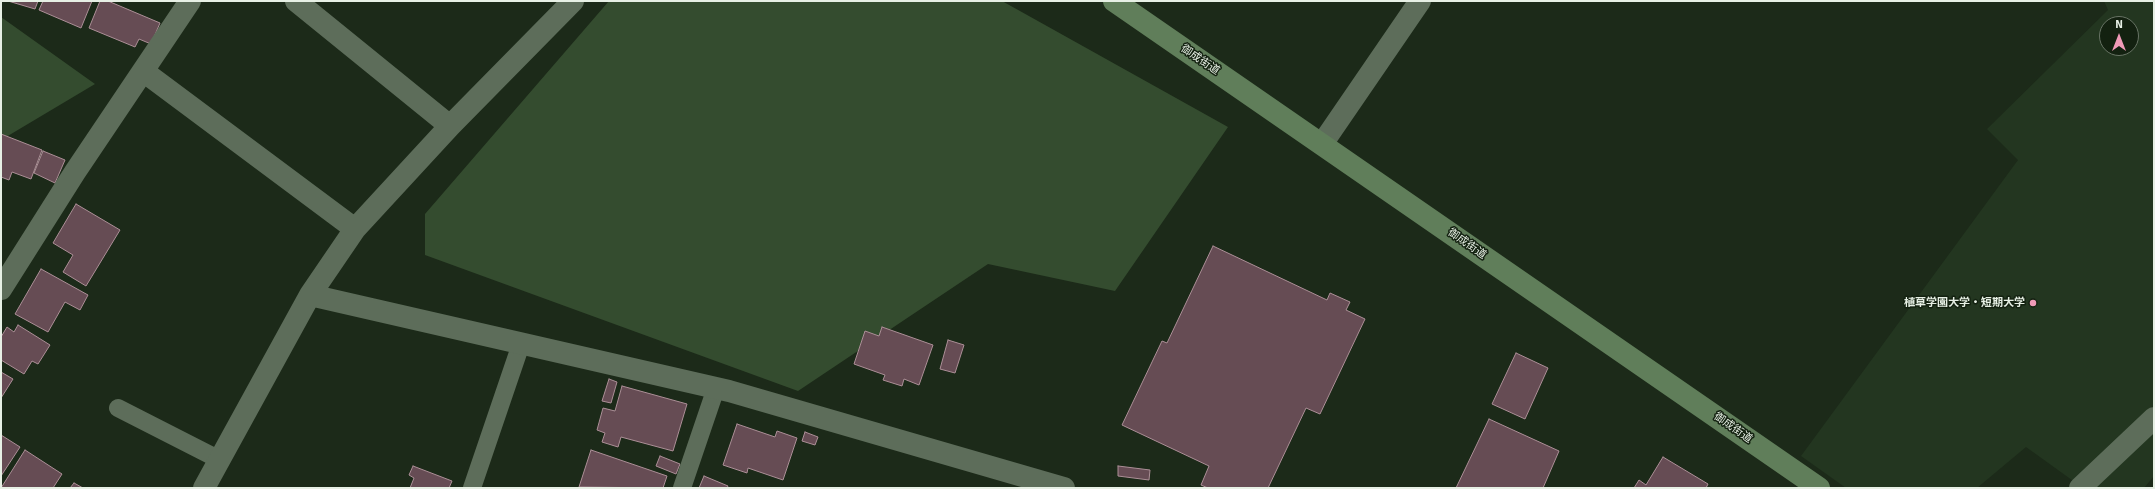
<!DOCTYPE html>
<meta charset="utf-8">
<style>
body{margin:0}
#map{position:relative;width:2155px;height:489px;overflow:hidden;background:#1c2a19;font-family:Signika,sans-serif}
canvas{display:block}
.frame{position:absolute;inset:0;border:2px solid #e7f0e5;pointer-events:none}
.north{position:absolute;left:2099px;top:16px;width:40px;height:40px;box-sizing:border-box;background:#132110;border:1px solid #687465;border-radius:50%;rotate:0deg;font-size:11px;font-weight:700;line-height:16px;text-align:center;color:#e7f0e5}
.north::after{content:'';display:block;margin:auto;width:14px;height:18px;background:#f09ab7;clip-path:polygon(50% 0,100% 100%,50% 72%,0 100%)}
</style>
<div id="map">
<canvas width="2155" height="489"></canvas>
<div class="frame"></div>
<div class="north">N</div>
</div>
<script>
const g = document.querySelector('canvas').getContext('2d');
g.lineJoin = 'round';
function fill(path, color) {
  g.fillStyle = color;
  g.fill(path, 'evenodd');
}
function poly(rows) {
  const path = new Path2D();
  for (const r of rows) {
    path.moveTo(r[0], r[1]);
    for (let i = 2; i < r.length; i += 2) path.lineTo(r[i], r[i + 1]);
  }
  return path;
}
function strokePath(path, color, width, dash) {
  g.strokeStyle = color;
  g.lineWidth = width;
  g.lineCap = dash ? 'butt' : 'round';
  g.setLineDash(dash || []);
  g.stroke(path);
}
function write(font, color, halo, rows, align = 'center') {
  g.font = font + ' Signika,"Noto Sans JP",sans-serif';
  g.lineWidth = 3;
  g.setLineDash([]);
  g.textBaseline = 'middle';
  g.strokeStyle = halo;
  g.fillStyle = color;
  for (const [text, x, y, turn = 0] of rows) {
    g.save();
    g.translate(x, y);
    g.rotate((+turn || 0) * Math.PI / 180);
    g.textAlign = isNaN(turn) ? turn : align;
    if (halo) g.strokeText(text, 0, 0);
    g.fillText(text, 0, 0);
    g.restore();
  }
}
const built = poly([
 [2104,1,2154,1,2154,476,2144,488,2083,488,2026,447,1977,488,1846,488,1801,456,2018,160,1987,129,2108,10],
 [2107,24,2131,24,2131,48,2107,48]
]);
const green = poly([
 [609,1,1002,1,1228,127,1115,291,988,264,798,391,425,255,425,214],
 [1,17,95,84,1,140]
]);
const building = poly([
 [8,1,38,1,35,9,8,1],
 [43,1,92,1,81,28,39,10,43,1],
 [100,1,108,1,160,23,151,44,139,39,135,47,89,28,100,1],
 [1,134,42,150,31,179,12,172,9,180,1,177,1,134],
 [43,151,65,160,55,183,34,173,43,151],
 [76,204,120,230,86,286,63,272,73,255,53,243,76,204],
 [1213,246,1327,300,1330,293,1350,302,1346,310,1365,319,1320,414,1306,408,1268,488,1208,488,1201,485,1209,466,1122,425,1162,341,1167,343,1213,246],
 [41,269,88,295,80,310,65,302,48,332,15,314,41,269],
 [18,325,50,345,38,364,32,361,24,374,1,360,1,337,7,327,14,332,18,325],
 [882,327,933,345,919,385,904,379,902,386,883,380,885,375,854,364,865,331,879,336,882,327],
 [948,340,964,345,955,373,940,369,948,340],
 [1516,353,1548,368,1525,419,1492,404,1516,353],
 [1,372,13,379,1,398,1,372],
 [609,379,617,382,611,403,602,401,609,379],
 [622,386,687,404,673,451,621,437,618,447,602,442,605,433,597,430,603,408,615,411,622,386],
 [1489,419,1559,451,1543,488,1456,488,1489,419],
 [737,424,775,437,777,431,797,438,783,480,748,468,747,473,723,465,737,424],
 [805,432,818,437,815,445,802,441,805,432],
 [1,435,20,447,1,476,1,435],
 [25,450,62,474,53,488,1,488,25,450],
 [591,450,667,476,663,488,579,487,591,450],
 [660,456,680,464,676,474,656,466,660,456],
 [1663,457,1708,484,1706,488,1634,488,1639,480,1646,485,1663,457],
 [413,466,452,481,449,488,410,488,414,478,409,475,413,466],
 [1118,466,1150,470,1149,480,1118,476,1118,466],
 [704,476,728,486,727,488,699,488,704,476],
 [74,483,83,488,70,488,74,483]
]);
const lane = poly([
 [118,408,220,460],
 [472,488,521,344],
 [682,488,716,388]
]);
const street = poly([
 [296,1,450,126],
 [143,71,355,229],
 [1322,144,1420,1],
 [1,289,75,172,190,1],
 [310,295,729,391,1064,488],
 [204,488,310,295,355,229,450,126,573,1],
 [2080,488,2154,418]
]);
const secondary = poly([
 [1114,1,1819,488]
]);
const markers = [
 [2033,303,4,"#f09ab7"]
];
const streetNames = [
 ["御成街道",1200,60,34],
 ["御成街道",1467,244,35],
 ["御成街道",1733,428,35]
];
const poiNames = [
 ["植草学園大学・短期大学",2025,303]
];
fill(built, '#233620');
fill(green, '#344c2f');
fill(building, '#664c54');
strokePath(building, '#ac8f97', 1);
strokePath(lane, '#5d6d5a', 18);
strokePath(street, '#5d6d5a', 22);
strokePath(secondary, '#607e5a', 22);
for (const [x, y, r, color] of markers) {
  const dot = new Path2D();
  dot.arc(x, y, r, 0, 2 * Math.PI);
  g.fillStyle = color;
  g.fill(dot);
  strokePath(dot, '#132110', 1.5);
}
write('11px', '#e7f0e5', '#132110', streetNames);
write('bold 11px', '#e7f0e5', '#132110', poiNames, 'right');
</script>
